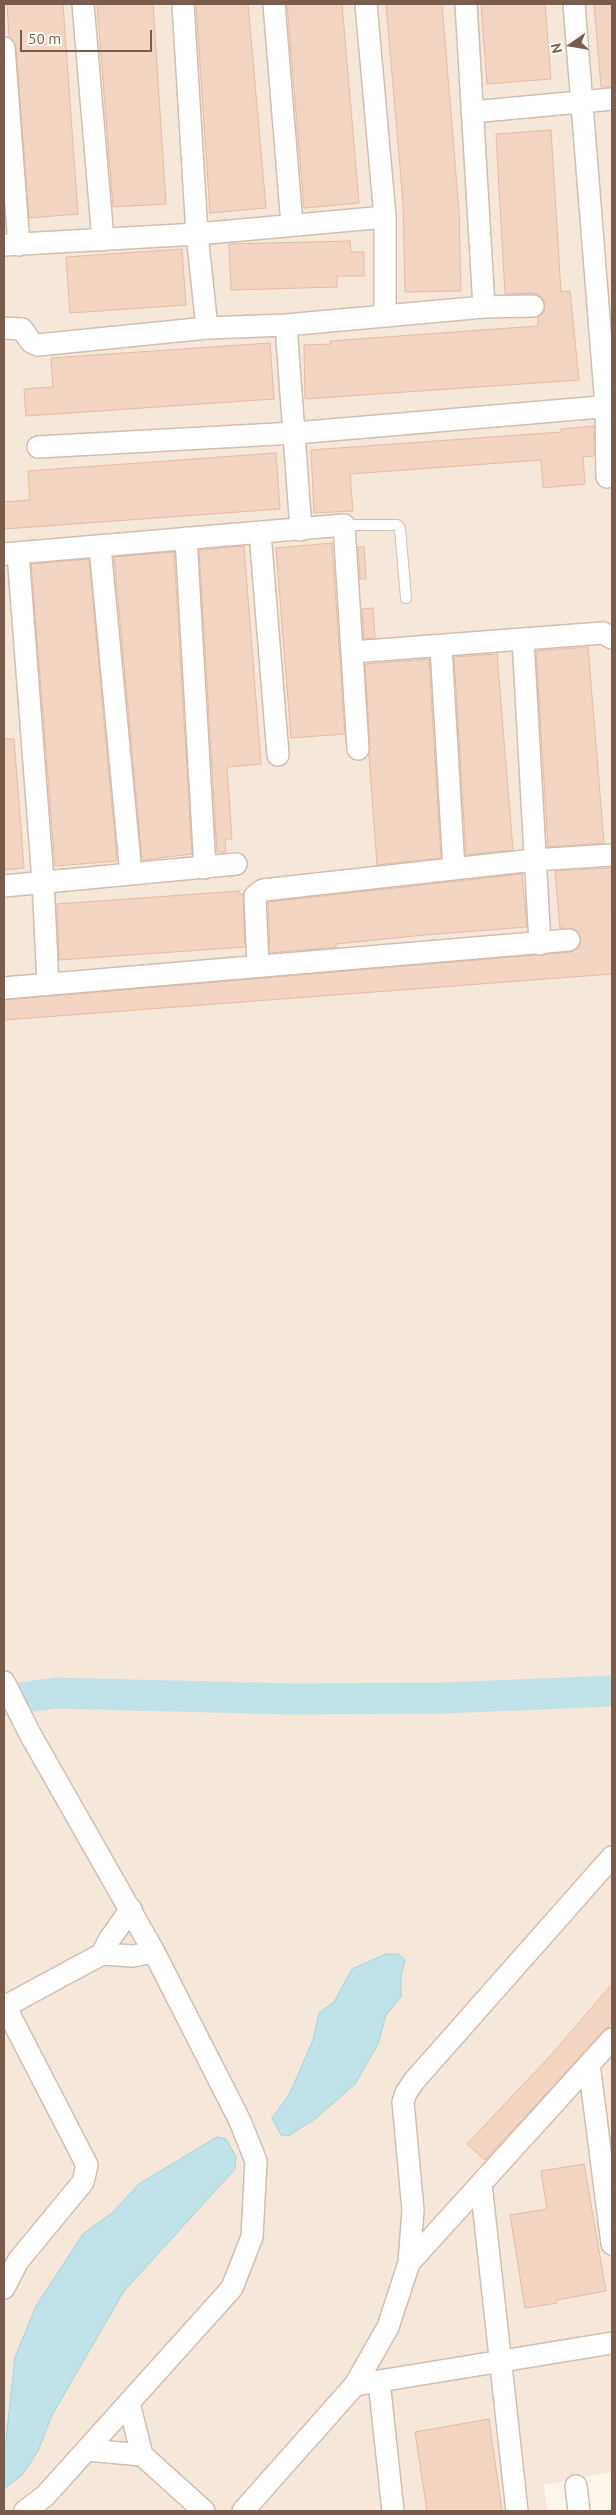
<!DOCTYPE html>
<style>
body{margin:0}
#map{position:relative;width:616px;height:2515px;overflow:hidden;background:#fdf6ec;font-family:Ubuntu,sans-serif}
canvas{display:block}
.frame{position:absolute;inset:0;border:5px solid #7a5c4d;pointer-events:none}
.north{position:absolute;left:546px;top:20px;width:50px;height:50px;-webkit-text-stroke:4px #fffaf3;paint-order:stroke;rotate:257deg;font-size:14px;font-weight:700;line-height:20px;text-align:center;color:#7a5c4d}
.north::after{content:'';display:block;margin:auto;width:18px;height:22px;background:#7a5c4d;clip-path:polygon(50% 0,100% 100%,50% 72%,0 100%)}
.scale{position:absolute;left:20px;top:30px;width:132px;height:22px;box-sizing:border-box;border:2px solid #7a5c4d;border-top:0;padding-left:6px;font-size:15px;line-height:18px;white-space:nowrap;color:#7a5c4d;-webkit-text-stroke:4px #fffaf3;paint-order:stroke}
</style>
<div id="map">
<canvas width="616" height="2515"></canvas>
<div class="frame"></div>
<div class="north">N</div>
<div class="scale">50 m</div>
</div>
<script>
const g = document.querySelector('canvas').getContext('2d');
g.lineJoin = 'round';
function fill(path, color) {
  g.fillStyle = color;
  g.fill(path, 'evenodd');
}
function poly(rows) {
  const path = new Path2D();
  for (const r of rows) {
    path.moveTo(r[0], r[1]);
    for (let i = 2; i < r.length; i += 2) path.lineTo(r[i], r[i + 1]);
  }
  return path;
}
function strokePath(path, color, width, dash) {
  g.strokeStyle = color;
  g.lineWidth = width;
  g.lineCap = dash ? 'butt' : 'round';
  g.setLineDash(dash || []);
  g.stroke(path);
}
const residential = poly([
 [4,4,612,4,612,2472,544,2485,547,2511,4,2511]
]);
const water = poly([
 [386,1954,398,1954,405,1960,401,1976,401,1997,386,2015,378,2044,355,2084,315,2119,288,2136,281,2135,272,2118,289,2095,313,2040,319,2013,334,2002,352,1969,386,1954],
 [217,2137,226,2139,236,2157,235,2169,124,2291,52,2415,38,2451,23,2474,4,2489,4,2444,6,2440,15,2357,36,2306,83,2234,112,2213,139,2184,217,2137]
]);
const river = poly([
 [4,1700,56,1693,291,1699,445,1698,612,1691]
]);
const building = poly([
 [7,4,63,4,78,214,29,218,16,47,9,37,7,4],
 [97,4,153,4,166,204,113,207,97,4],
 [196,4,248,4,266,208,210,213,196,4],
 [287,4,342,4,359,203,304,208,287,4],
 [386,4,442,4,459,211,461,291,405,292,403,202,386,4],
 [481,4,545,4,551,79,487,84,481,4],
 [594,4,612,4,612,87,601,87,594,4],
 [551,130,561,292,570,291,579,380,305,399,304,345,331,344,330,341,538,326,538,317,544,312,545,306,543,299,536,293,505,294,496,134,551,130],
 [350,241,351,252,364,252,364,276,337,276,337,287,231,290,229,244,350,241],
 [182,249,186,305,70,313,66,257,182,249],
 [270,343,274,399,26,416,24,389,53,387,51,358,270,343],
 [594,426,594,456,583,457,585,484,543,488,541,460,350,474,353,511,314,513,311,450,561,432,561,429,594,426],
 [276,453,280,509,4,529,4,502,30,500,28,471,276,453],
 [332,543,345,734,291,738,276,548,332,543],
 [244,546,261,764,227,767,232,839,225,839,226,852,217,852,199,550,244,546],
 [358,547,364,547,366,579,360,579,358,547],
 [174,552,192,854,142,860,114,557,174,552],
 [89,559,117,861,55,866,31,564,89,559],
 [373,608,375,638,364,639,362,609,373,608],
 [588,647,604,843,548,847,536,651,588,647],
 [497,654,513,850,466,855,454,657,497,654],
 [429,659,441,858,377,865,369,755,370,748,365,664,429,659],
 [4,739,14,739,24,868,4,870,4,739],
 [611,868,612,974,4,1020,4,1000,571,952,580,946,581,938,574,929,560,928,555,871,611,868],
 [522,874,527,927,424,935,336,944,336,947,270,953,268,902,522,874],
 [239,891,239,894,243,894,245,947,59,960,57,904,239,891],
 [612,1984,612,2022,485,2160,467,2144,552,2054,612,1984],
 [584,2164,606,2291,557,2300,557,2303,525,2308,510,2215,547,2209,541,2171,584,2164],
 [489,2419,502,2511,427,2511,415,2432,489,2419]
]);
const service = poly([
 [344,525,397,525,400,528,406,598]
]);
const minor = poly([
 [83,4,103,240],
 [183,4,197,234,207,328],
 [274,4,292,225],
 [366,4,385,217,385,315],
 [574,4,606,406,607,477],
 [4,48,19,245],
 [472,112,612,99],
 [4,245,197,234,385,217],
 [484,307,533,306],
 [286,325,301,530],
 [4,328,22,329,31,342,38,345,207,328,286,325,484,307,466,4],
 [38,447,295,433,612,406],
 [260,533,278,755],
 [186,538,205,868],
 [100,547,131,874],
 [18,553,43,881,48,984],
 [4,554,344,525,358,749],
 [523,639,603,633,612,638],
 [441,647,454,869],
 [353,652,523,639,540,944],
 [4,886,236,864],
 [258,966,255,896,263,890,534,860,612,855],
 [4,988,569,940],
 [4,1682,30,1734,154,1952,240,2121,256,2161,252,2237,232,2288,45,2496,25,2511],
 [102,1954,109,1940,131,1909],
 [4,2004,87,2165,83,2182,18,2261,4,2288],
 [4,2007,102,1954,133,1956,154,1952],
 [589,2064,612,2244],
 [481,2184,517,2511],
 [409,2263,612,2039],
 [379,2381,393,2511],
 [355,2385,612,2343],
 [129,2403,142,2455,204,2511],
 [87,2450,142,2455],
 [576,2486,579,2511],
 [243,2511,355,2385,388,2327,409,2263,413,2210,403,2102,406,2093,414,2081,612,1857]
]);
fill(residential, '#f5e8da');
fill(water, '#bfe3e8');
strokePath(water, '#a5d3da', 1);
strokePath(river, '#bfe3e8', 31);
fill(building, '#f3d5c3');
strokePath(building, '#e6bba3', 1);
strokePath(service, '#d1beb0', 12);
strokePath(minor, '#d1beb0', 24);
strokePath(service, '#fff', 10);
strokePath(minor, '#fff', 21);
</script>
